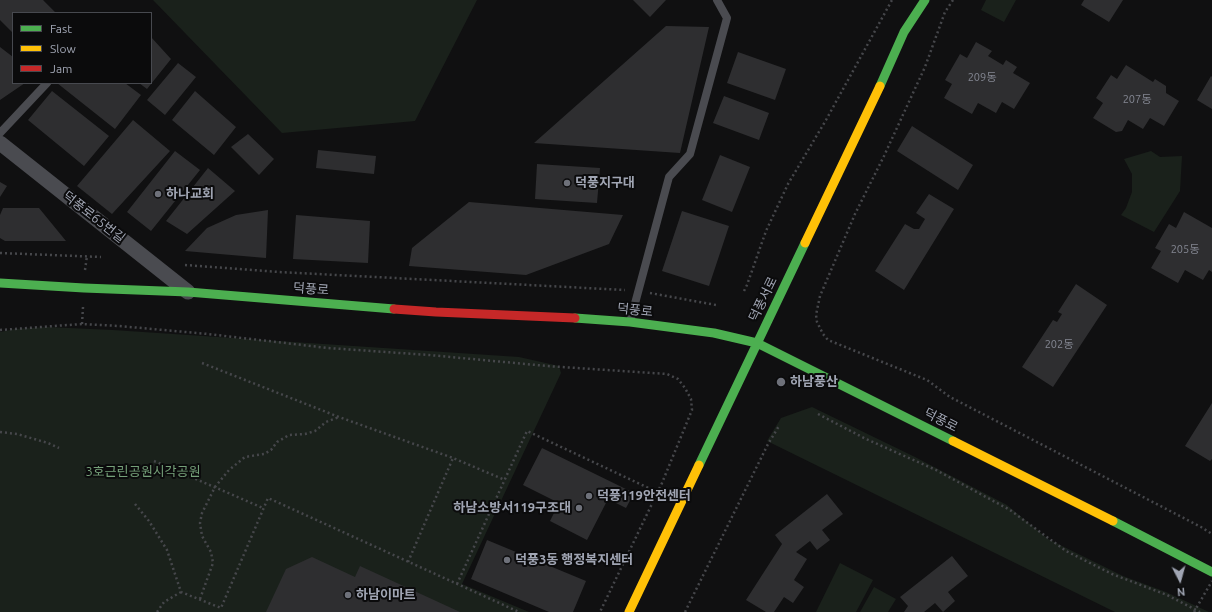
<!DOCTYPE html>
<meta charset="utf-8">
<style>
body{margin:0}
#map{position:relative;width:1212px;height:612px;overflow:hidden;background:#101011;font-family:Ubuntu,sans-serif}
canvas{display:block}
.legend{position:absolute;left:12px;top:12px;width:140px;height:72px;box-sizing:border-box;background:#0b0b0c;border:1px solid #47494f;margin:0;padding:5px 7px;list-style:none;font-size:12px;color:#a0a5b3}
.legend li{display:flex;align-items:center;gap:8px;height:20px}
.legend b{width:20px;border:1px solid #47494f}
.north{position:absolute;left:1160px;top:560px;width:40px;height:40px;-webkit-text-stroke:3px #0b0b0c;paint-order:stroke;rotate:174deg;font-size:11px;font-weight:700;line-height:16px;text-align:center;color:#a0a5b3}
.north::after{content:'';display:block;margin:auto;width:14px;height:18px;background:#a0a5b3;clip-path:polygon(50% 0,100% 100%,50% 72%,0 100%)}
</style>
<div id="map">
<canvas width="1212" height="612"></canvas>
<ul class="legend">
<li><b style="height:5px;background:#4caf50"></b>Fast</li>
<li><b style="height:5px;background:#ffc107"></b>Slow</li>
<li><b style="height:5px;background:#c62828"></b>Jam</li>
</ul>
<div class="north">N</div>
</div>
<script>
const g = document.querySelector('canvas').getContext('2d');
g.lineJoin = 'round';
function fill(path, color) {
  g.fillStyle = color;
  g.fill(path, 'evenodd');
}
function poly(rows) {
  const path = new Path2D();
  for (const r of rows) {
    path.moveTo(r[0], r[1]);
    for (let i = 2; i < r.length; i += 2) path.lineTo(r[i], r[i + 1]);
  }
  return path;
}
function strokePath(path, color, width, dash) {
  g.strokeStyle = color;
  g.lineWidth = width;
  g.lineCap = dash ? 'butt' : 'round';
  g.setLineDash(dash || []);
  g.stroke(path);
}
function write(font, color, halo, rows, align = 'center') {
  g.font = font + ' Ubuntu,"Noto Sans KR",sans-serif';
  g.lineWidth = 4;
  g.setLineDash([]);
  g.textBaseline = 'middle';
  g.strokeStyle = halo;
  g.fillStyle = color;
  for (const [text, x, y, turn = 0] of rows) {
    g.save();
    g.translate(x, y);
    g.rotate((+turn || 0) * Math.PI / 180);
    g.textAlign = isNaN(turn) ? turn : align;
    if (halo) g.strokeText(text, 0, 0);
    g.fillText(text, 0, 0);
    g.restore();
  }
}
const green = poly([
 [153,0,477,0,415,121,282,133],
 [986,0,1016,0,1004,22,981,10],
 [1151,151,1160,157,1182,156,1180,191,1154,232,1121,215,1126,208,1132,192,1132,174,1124,159],
 [47,327,113,330,519,357,559,366,561,373,462,584,529,612,0,612,0,332,15,329],
 [812,407,915,457,1007,505,1048,539,1123,576,1166,592,1209,612,1115,612,767,441,781,418],
 [840,563,873,580,856,612,816,612],
 [874,587,896,599,888,612,860,612]
]);
const building = poly([
 [0,0,43,0,56,13,13,13,13,33,0,20],
 [633,0,666,0,650,17],
 [1084,0,1123,0,1109,22,1081,5],
 [666,26,709,27,680,153,534,143],
 [151,37,171,59,147,89,139,83,151,83],
 [976,42,992,51,988,56,1003,65,1006,60,1017,67,1013,73,1030,83,1014,109,1002,102,996,113,978,103,972,114,944,98,952,84,945,80,960,54,967,58],
 [0,47,13,57,13,83,25,83,0,100],
 [738,52,786,69,775,100,727,83],
 [178,63,196,77,165,115,147,100],
 [1126,65,1153,82,1155,79,1166,86,1166,93,1179,101,1164,126,1150,118,1143,129,1128,120,1122,131,1116,132,1093,118,1103,103,1096,98,1111,75,1117,79],
 [1211,76,1212,77,1212,109,1197,100],
 [57,83,125,83,141,95,115,129],
 [52,91,109,136,84,166,28,120],
 [195,91,236,127,214,155,172,120],
 [724,96,769,113,759,140,713,123],
 [133,120,170,151,112,214,77,186],
 [912,126,973,165,958,190,897,151],
 [248,134,274,159,259,175,231,147],
 [318,150,376,156,374,174,316,168],
 [175,151,200,170,151,231,127,212],
 [720,155,750,167,732,212,702,200],
 [537,164,600,168,597,203,535,199],
 [208,168,235,191,187,234,166,221],
 [0,182,7,186,0,197],
 [929,194,954,209,904,290,875,271,905,224,914,229,919,229,925,219,916,213],
 [469,202,623,215,609,244,526,275,409,266,412,248],
 [3,208,39,208,66,241,5,241,0,238,0,215],
 [268,210,266,258,185,251,207,228,236,215],
 [682,211,729,226,709,286,662,271],
 [1184,212,1212,228,1212,272,1209,270,1203,280,1185,270,1178,283,1151,268,1161,251,1155,248,1169,224,1176,228],
 [296,215,370,221,368,263,293,259],
 [1076,284,1107,305,1053,387,1022,367,1053,320,1057,322,1062,314,1058,312],
 [1212,403,1212,459,1210,461,1185,446],
 [542,448,634,493,626,508,608,499,587,540,550,521,559,503,523,485],
 [827,494,843,514,822,530,830,540,817,550,810,541,796,552,807,559,794,580,804,587,793,603,784,597,774,612,766,612,746,600,782,544,775,535],
 [487,540,586,581,573,612,549,612,471,579],
 [952,556,968,576,948,592,955,601,943,612,935,603,924,612,904,612,908,606,900,597],
 [312,557,355,577,360,566,460,612,266,612,286,569]
]);
const path = poly([
 [953,0,945,12,925,67,884,156,855,214,820,296,816,315,817,322,823,334,828,340,927,380,950,397,1201,527,1212,534],
 [0,253,101,257],
 [185,265,279,272,625,290],
 [85,270,87,256],
 [744,291,747,285,766,231,788,184,826,120,892,0],
 [650,293,716,305],
 [82,324,83,307],
 [0,330,82,324,119,326,208,334,328,348,429,355,547,366,667,374,678,379,685,388,691,399,692,410,662,483,600,612],
 [202,363,339,417,453,458,505,480],
 [818,414,866,439,936,470,1010,510,1066,551,1112,574,1167,595,1200,612],
 [0,432,17,434,48,443,59,448],
 [154,461,263,508],
 [135,504,149,521,167,550,181,592,221,608,268,498,519,612],
 [408,562,453,458],
 [457,584,527,431,657,492],
 [200,599,213,563,211,552,202,536,200,523,202,513,215,487,229,470,245,457,264,454,271,450,277,442,289,435,305,434,315,431,326,422,339,417],
 [157,612,164,602,181,592],
 [685,612,768,444,779,426]
]);
const lane = poly([
 [0,133,47,83],
 [630,322,669,177,690,154,727,18,717,0]
]);
const street = poly([
 [0,143,188,292]
]);
const fast = poly([
 [880,86,904,32,925,0],
 [0,283,84,288,188,292,394,309],
 [575,318,630,322,714,333,757,343,953,441],
 [699,465,805,243],
 [1113,521,1212,572]
]);
const slow = poly([
 [805,243,880,86],
 [953,441,1113,521],
 [629,612,699,465]
]);
const jam = poly([
 [394,309,436,312,575,318]
]);
const pathBridge = poly([
 [1194,612,1212,581]
]);
const markers = [
 [567,183,4,"#6e717a"],
 [158,194,4,"#6e717a"],
 [781,382,5,"#6e717a"],
 [589,496,4,"#6e717a"],
 [579,508,4,"#6e717a"],
 [507,560,4,"#6e717a"],
 [348,595,4,"#6e717a"]
];
const numberNames = [
 ["209동",982,77],
 ["207동",1137,99],
 ["205동",1185,249],
 ["202동",1059,344]
];
const poiNames = [
 ["덕풍지구대",575,183],
 ["하나교회",166,194],
 ["하남풍산",790,382],
 ["덕풍119안전센터",597,496],
 ["하남소방서119구조대",571,508,"right"],
 ["덕풍3동 행정복지센터",515,560],
 ["하남이마트",356,595]
];
const streetNames = [
 ["덕풍로65번길",94,217,38],
 ["덕풍로",311,289,4],
 ["덕풍서로",763,299,-64],
 ["덕풍로",635,310,6],
 ["덕풍로",941,420,27]
];
const parkNames = [
 ["3호근린공원시각공원",143,472]
];
fill(green, '#1a211b');
fill(building, '#2e2e30');
strokePath(path, '#46474b', 2.5, [2, 3]);
strokePath(lane, '#4a4b50', 8);
strokePath(street, '#4a4b50', 15);
strokePath(fast, '#4caf50', 9);
strokePath(slow, '#ffc107', 9);
strokePath(jam, '#c62828', 9);
strokePath(pathBridge, '#46474b', 2.5, [2, 3]);
for (const [x, y, r, color] of markers) {
  const dot = new Path2D();
  dot.arc(x, y, r, 0, 2 * Math.PI);
  g.fillStyle = color;
  g.fill(dot);
  strokePath(dot, '#0b0b0c', 1.5);
}
write('11px', '#848792', null, numberNames);
write('bold 13px', '#a0a5b3', '#0b0b0c', poiNames, 'left');
write('13px', '#a0a5b3', '#0b0b0c', streetNames);
write('13px', '#75a079', '#0b0b0c', parkNames);
</script>
